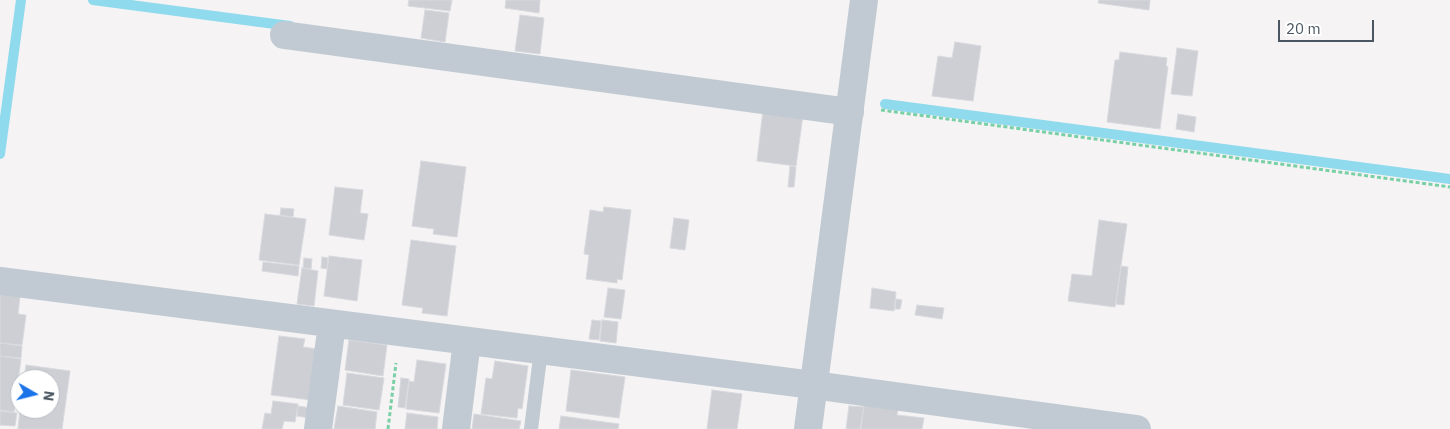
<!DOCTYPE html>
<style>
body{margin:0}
#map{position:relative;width:1450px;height:429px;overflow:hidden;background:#f5f3f3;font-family:"IBM Plex Sans",sans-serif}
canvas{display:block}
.north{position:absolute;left:10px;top:369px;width:50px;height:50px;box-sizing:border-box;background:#fff;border:1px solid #b7bbc0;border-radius:50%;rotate:98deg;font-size:14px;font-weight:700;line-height:20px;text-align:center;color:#4a5661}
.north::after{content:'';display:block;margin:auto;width:18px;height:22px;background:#1a73e8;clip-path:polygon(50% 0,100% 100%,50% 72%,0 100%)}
.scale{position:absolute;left:1278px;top:20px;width:96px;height:22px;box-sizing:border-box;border:2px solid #4a5661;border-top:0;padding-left:6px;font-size:15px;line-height:18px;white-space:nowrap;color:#4a5661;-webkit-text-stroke:4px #fff;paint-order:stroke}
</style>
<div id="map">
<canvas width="1450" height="429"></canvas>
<div class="north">N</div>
<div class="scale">20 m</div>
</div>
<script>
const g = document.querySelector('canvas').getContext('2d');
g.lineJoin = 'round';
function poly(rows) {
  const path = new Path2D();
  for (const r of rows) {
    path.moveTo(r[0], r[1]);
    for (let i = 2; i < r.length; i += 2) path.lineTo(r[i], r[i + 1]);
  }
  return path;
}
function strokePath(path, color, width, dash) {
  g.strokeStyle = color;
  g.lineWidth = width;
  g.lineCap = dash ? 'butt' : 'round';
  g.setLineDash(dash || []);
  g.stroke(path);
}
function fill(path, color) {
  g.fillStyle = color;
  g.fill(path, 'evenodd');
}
const stream = poly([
 [93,0,290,26],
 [885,104,1450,179],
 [0,154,21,0]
]);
const building = poly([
 [409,0,452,0,450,11,408,6,409,0],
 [506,0,540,0,539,13,505,8,506,0],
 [1099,0,1150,0,1149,10,1098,3,1099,0],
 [425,10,449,13,445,42,421,38,425,10],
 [520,15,544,18,540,54,515,51,520,15],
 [955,42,981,46,973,101,932,96,938,56,952,58,955,42],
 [1177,48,1198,51,1192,96,1171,94,1177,48],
 [1120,52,1167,58,1166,66,1168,67,1160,129,1107,122,1115,60,1119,60,1120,52],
 [763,110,803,115,796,166,757,161,763,110],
 [1178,114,1196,117,1194,132,1176,129,1178,114],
 [421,161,466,167,457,237,433,234,434,229,412,226,421,161],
 [790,166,796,167,794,187,788,187,790,166],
 [335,187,363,190,360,213,368,214,364,240,329,235,335,187],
 [604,207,631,210,622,280,617,279,617,283,586,279,589,255,584,254,590,210,603,212,604,207],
 [281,208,294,209,293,217,280,215,281,208],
 [265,214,306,219,299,265,259,260,265,214],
 [674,218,689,220,685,250,670,248,674,218],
 [1099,220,1127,224,1115,307,1068,301,1072,274,1092,276,1099,220],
 [411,240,456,246,447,316,422,313,423,308,402,305,411,240],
 [329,256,362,260,357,301,324,296,329,256],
 [322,257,328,258,327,269,321,268,322,257],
 [304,258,312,259,311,269,303,268,304,258],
 [263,262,299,266,298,276,262,271,263,262],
 [1121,266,1128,267,1124,305,1116,304,1121,266],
 [302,268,318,271,314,306,297,304,302,268],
 [608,288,625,290,621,319,604,317,608,288],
 [872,288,896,292,894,311,870,308,872,288],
 [0,294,20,297,18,314,26,315,22,345,0,343,0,294],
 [896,299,902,300,900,309,895,309,896,299],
 [917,305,944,308,942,319,915,315,917,305],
 [592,320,601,321,599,340,589,339,592,320],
 [602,320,618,322,616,343,600,341,602,320],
 [279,336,305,339,303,347,317,349,311,400,271,395,279,336],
 [349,340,387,345,383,376,345,370,349,340],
 [0,343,22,346,21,358,0,356,0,343],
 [0,356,21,359,14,412,0,410,0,356],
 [417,360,446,364,439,413,406,409,409,381,414,382,417,360],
 [495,361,528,366,522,409,518,408,517,418,481,414,486,378,492,379,495,361],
 [26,365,70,371,62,429,18,429,20,409,50,409,50,379,24,379,26,365],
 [571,370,625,377,619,418,566,411,571,370],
 [347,373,384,378,379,410,343,405,347,373],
 [401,378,409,379,405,408,398,407,401,378],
 [712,390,742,394,737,429,707,429,712,390],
 [273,401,298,404,295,422,284,421,282,429,262,429,265,413,271,414,273,401],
 [864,405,898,409,897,415,924,418,922,429,861,429,864,405],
 [298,406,311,408,310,418,297,416,298,406],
 [338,406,377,412,375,429,334,429,338,406],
 [849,406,864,407,860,429,846,429,849,406],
 [0,411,17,413,15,426,0,425,0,411],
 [407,413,438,417,437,429,405,429,407,413],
 [474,414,521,421,519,429,472,429,474,414],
 [561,416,619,424,618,429,559,429,561,416]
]);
const path = poly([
 [881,110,1450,187],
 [388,429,396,363]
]);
const service = poly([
 [531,429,541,350]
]);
const minor = poly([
 [284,35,850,112],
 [0,281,813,385,1137,429],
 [318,429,332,324],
 [456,429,467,341]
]);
const tertiary = poly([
 [808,429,864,0]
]);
strokePath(stream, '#90daee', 10);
fill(building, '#cdcfd5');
strokePath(building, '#d7d9de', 1);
strokePath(path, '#7ad0a6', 3, [4, 2.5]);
strokePath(service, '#c1cad2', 14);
strokePath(minor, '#c1cad2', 28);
strokePath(tertiary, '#c1cad2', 28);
</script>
